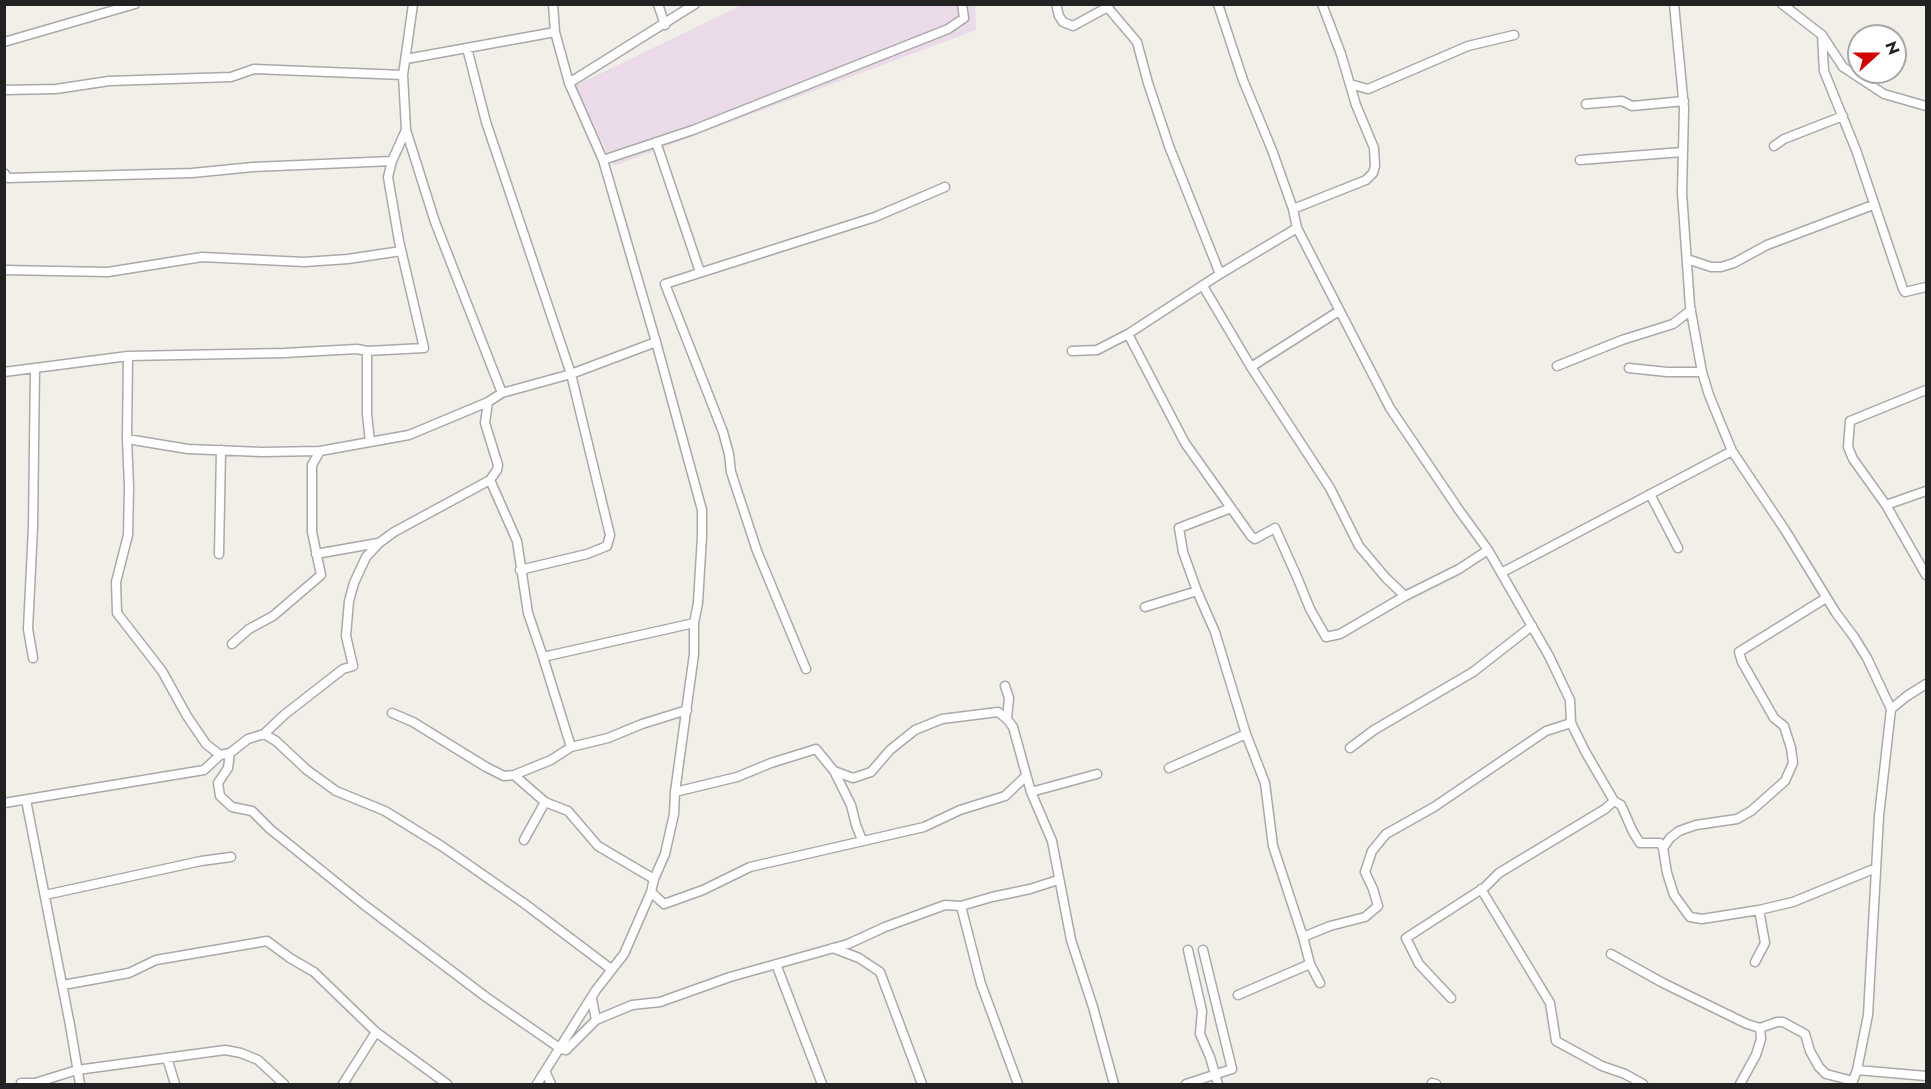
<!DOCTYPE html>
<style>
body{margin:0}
#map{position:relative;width:1931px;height:1089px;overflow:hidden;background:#f2efe9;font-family:Jost,sans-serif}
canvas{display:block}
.frame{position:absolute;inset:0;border:6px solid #222;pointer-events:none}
.north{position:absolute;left:1847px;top:24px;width:60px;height:60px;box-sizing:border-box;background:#fff;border:2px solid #a7a7a7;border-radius:50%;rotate:69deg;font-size:16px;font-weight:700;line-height:24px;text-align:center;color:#222}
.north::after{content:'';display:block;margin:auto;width:21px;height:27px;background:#d40000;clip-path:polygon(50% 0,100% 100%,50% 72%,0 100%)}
</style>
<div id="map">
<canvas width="1931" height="1089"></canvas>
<div class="frame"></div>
<div class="north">N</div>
</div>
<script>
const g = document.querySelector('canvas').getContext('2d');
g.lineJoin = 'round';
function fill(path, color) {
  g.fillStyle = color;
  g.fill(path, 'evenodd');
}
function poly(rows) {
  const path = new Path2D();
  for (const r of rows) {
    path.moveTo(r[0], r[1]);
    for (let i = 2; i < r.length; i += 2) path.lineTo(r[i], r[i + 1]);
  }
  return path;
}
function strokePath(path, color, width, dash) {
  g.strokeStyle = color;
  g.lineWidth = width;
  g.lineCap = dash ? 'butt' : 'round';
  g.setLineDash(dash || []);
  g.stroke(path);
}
const industrial = poly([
 [742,5,975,5,976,30,614,166,574,86]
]);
const minor = poly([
 [658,4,665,25],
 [1056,4,1059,16,1063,22,1073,26,1106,8,1109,9,1137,42,1148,83,1169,146,1220,274],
 [1674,4,1684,108,1682,193,1690,306,1702,372,1709,395,1732,451,1785,530,1836,613,1854,637,1867,658,1891,709,1879,816,1868,1015,1857,1070,1852,1084],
 [1782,4,1822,35,1843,67,1884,94,1926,106],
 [1822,35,1824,71,1856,150,1903,289,1905,292,1926,287],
 [4,42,135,4],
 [467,48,486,122,571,374,610,535,607,546,587,554,520,570],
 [406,59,555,32],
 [569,83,695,4],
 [1350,84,1368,89,1468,46,1514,35],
 [4,90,56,89,109,81,231,77,254,69,403,75],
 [1586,104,1622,101,1632,106,1684,101],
 [406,130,435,222,502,393],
 [656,142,700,272],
 [1774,146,1784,139,1843,116],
 [603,160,693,130,948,29,964,18,962,4],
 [1580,160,1682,152],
 [4,173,8,178,192,173,253,167,392,161],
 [1293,209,1366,180,1373,173,1375,166,1374,148,1356,105,1341,54,1322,4],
 [1297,228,1390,408,1459,510,1488,550,1549,656,1570,700,1571,723,1586,753,1614,801,1605,809,1499,873,1485,887,1406,938,1419,964,1451,998],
 [1687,259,1711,267,1721,267,1734,263,1767,245,1873,205],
 [4,270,108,272,202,257,304,262,348,259,401,251],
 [1203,286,1251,367,1330,488,1359,546,1386,578,1405,596,1459,569,1488,550],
 [1128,334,1185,443,1251,536,1255,539,1275,528,1297,577,1310,609,1326,637,1340,634,1405,596],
 [1072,351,1097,350,1128,334,1220,274,1297,228,1293,209,1272,150,1243,80,1218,4],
 [128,356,284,353,357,349,367,351],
 [1557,366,1622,340,1673,324,1691,310],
 [1251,367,1339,311],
 [1629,368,1667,372,1702,372],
 [4,372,128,356,127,439],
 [1926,390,1850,421,1848,447,1853,459,1886,505,1926,575],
 [370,442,409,435,488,402],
 [490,480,497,470,498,465,485,423,488,402,502,393,571,374,656,342],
 [1650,494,1678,548],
 [1886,505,1926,491],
 [219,554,221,450],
 [316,554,378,543],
 [1501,573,1732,451],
 [1145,607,1197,591],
 [232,644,249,629,273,616,321,575,312,532,312,465,320,451,370,442,367,414,367,351,424,348,399,241,388,177,392,161,406,130,403,75,413,4],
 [33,658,28,629,33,527,35,368],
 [806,669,757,551,731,472,729,454,723,432,665,284,875,217,945,187],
 [1005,686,1009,698,1007,719],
 [1891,709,1907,696,1926,684],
 [392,713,413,722,486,767,504,776,514,775,551,760,571,747,608,738,642,724,687,710],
 [264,734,276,741,307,770,336,791,385,811,443,847,525,904,611,969],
 [1246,734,1265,783,1273,846,1303,937],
 [571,747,543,657,694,623],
 [1350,748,1374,730,1473,672,1532,626],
 [230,753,228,768,218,783,220,796,232,807,252,811,270,829,363,904,486,997,561,1049,566,1050,596,1020,632,1005,660,1002,730,977,848,944,885,927,945,905,961,906,992,897,1030,889,1058,880],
 [220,755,206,744,187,716,162,671,117,613,116,582,128,535,129,487,127,439,188,449,262,452,320,451],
 [1169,768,1246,734,1215,632,1197,591,1183,552,1179,528,1231,508],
 [834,771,851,805,856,825,862,840],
 [514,775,545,802,568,811,598,846,654,879],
 [675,792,737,777,771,763,816,749,834,771,853,778,871,772,890,750,915,730,942,719,998,712,1007,719,1013,727,1031,792,1052,841,1071,940,1093,1007,1114,1084],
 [1031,792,1097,774],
 [26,800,70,1025,80,1084],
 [1614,801,1621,805,1633,832,1640,843,1660,843,1663,848,1667,873,1674,895,1690,917,1702,919,1759,910,1793,902,1876,868],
 [4,803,204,770,220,755,230,753,248,739,264,734,284,715,343,669,353,666,346,636,349,601,354,583,366,557,379,543,394,532,490,480,517,541,528,613,543,657],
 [524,840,545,802],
 [1663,848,1670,838,1679,831,1696,825,1737,819,1751,811,1785,781,1793,763,1791,748,1784,726,1774,718,1742,662,1739,652,1826,598],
 [1481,889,1550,1003,1556,1041,1602,1066,1625,1074,1643,1084],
 [651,892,664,904,703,890,750,867,924,827,960,810,1005,796,1026,776],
 [45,895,201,861,231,857],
 [961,906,981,984,1018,1084],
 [833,948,859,958,880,972,922,1084],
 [1188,950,1202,1011,1200,1034,1210,1057,1218,1084],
 [1611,954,1663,983,1747,1024,1760,1028,1777,1022,1783,1022,1805,1034,1810,1051,1819,1067,1826,1074,1853,1081],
 [1755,962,1765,943,1759,910],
 [776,964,822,1084],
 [1310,964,1320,983],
 [63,985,129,973,156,960,267,941,290,958,314,972,376,1032,447,1084],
 [1238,995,1310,964,1303,937,1330,926,1365,917,1378,906,1373,889,1365,872,1372,851,1386,834,1434,807,1546,731,1571,723],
 [592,999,596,1020],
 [167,1058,175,1084],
 [1857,1070,1926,1076],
 [545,1071,551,1084],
 [21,1083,35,1083,77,1070,225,1050,241,1053,258,1060,284,1084],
 [1432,1083,1436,1084],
 [343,1084,376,1032],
 [537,1084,596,990,624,954,651,892,654,879,665,854,674,814,675,792,694,654,694,623,698,603,702,536,702,510,656,342,603,160,569,83,555,32,553,4],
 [1186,1084,1232,1069,1203,950],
 [1740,1084,1756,1055,1761,1039,1760,1028]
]);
fill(industrial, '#ebdbe8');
strokePath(minor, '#a9a9a9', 11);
strokePath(minor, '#fff', 8);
</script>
